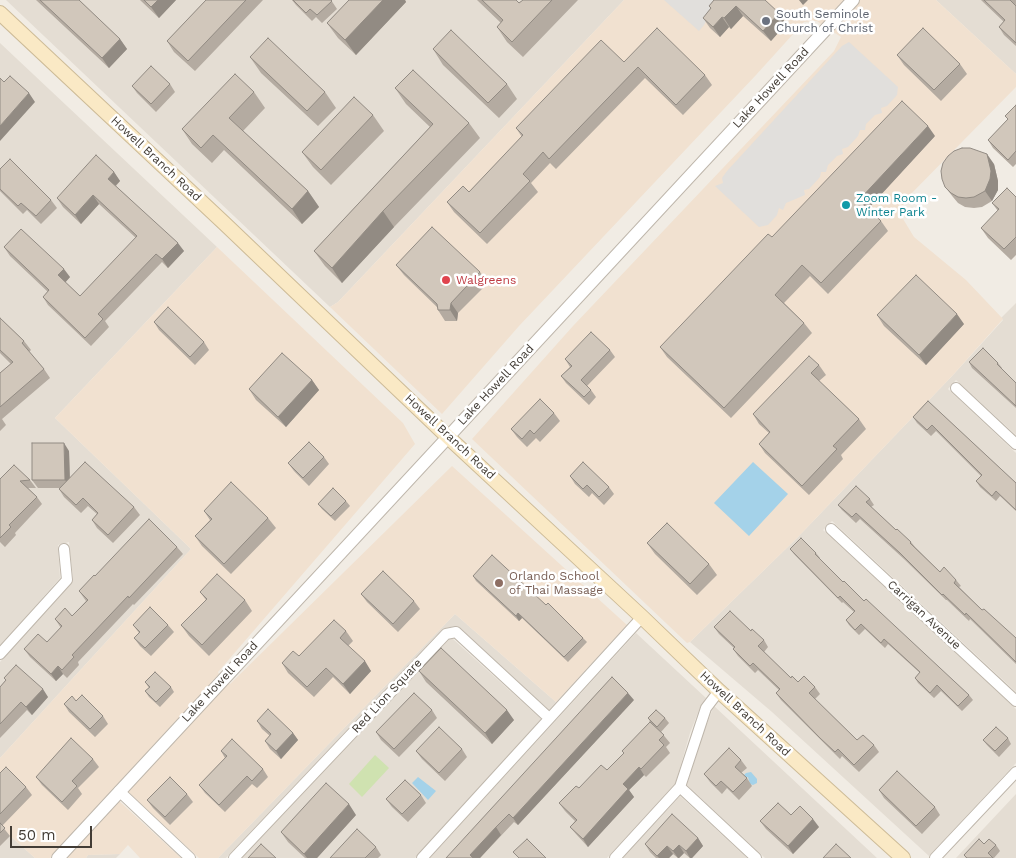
<!DOCTYPE html>
<style>
body{margin:0}
#map{position:relative;width:1016px;height:858px;overflow:hidden;background:#f1ece4;font-family:"Work Sans",sans-serif}
canvas{display:block}
.scale{position:absolute;left:10px;top:826px;width:82px;height:22px;box-sizing:border-box;border:2px solid #423c35;border-top:0;padding-left:6px;font-size:15px;line-height:18px;white-space:nowrap;color:#423c35;-webkit-text-stroke:4px #fff;paint-order:stroke}
</style>
<div id="map">
<canvas width="1016" height="858"></canvas>
<div class="scale">50 m</div>
</div>
<script>
const g = document.querySelector('canvas').getContext('2d');
g.lineJoin = 'round';
function fill(path, color) {
  g.fillStyle = color;
  g.fill(path, 'evenodd');
}
function poly(rows) {
  const path = new Path2D();
  for (const r of rows) {
    path.moveTo(r[0], r[1]);
    for (let i = 2; i < r.length; i += 2) path.lineTo(r[i], r[i + 1]);
  }
  return path;
}
function strokePath(path, color, width, dash) {
  g.strokeStyle = color;
  g.lineWidth = width;
  g.lineCap = dash ? 'butt' : 'round';
  g.setLineDash(dash || []);
  g.stroke(path);
}
function write(font, color, halo, rows, align = 'center') {
  g.font = font + ' "Work Sans",sans-serif';
  g.lineWidth = 5;
  g.setLineDash([]);
  g.textBaseline = 'middle';
  g.strokeStyle = halo;
  g.fillStyle = color;
  for (const [text, x, y, turn = 0] of rows) {
    g.save();
    g.translate(x, y);
    g.rotate((+turn || 0) * Math.PI / 180);
    g.textAlign = isNaN(turn) ? turn : align;
    if (halo) g.strokeText(text, 0, 0);
    g.fillText(text, 0, 0);
    g.restore();
  }
}
const residential = poly([
 [6,0,624,0,338,302,330,307],
 [936,0,1016,0,1016,74],
 [0,43,217,247,55,418,191,549,0,758,0,662,71,583,73,578,69,542,58,545,60,578,0,646],
 [1016,303,1016,435,956,380,948,389,1016,453,1016,692,832,521,823,530,1016,709,1016,763,929,856,772,712,690,642,797,538,953,375,1003,320,1001,318],
 [455,614,556,702,549,710,460,628,455,626,446,628,442,630,226,858,218,858],
 [636,633,706,698,701,705,690,733,675,785,607,858,430,858],
 [448,639,453,639,541,719,415,858,241,858],
 [714,706,877,858,765,858,687,785,702,736],
 [1016,794,1016,858,956,858],
 [680,796,747,858,622,858],
 [0,827,35,858,0,858],
 [120,854,116,858,86,858,88,855]
]);
const commercial = poly([
 [624,0,845,0,822,25,817,21,804,22,756,75,519,326,442,414,330,307,338,302],
 [860,0,936,0,1016,74,1016,87,907,198,900,214,914,237,966,280,1003,319,953,375,797,538,690,642,687,643,472,439,573,326,834,51,841,37,832,31],
 [217,247,403,423,415,444,218,672,219,674,50,858,35,858,0,827,0,758,191,549,55,418],
 [452,466,627,625,556,702,455,614,218,858,199,858,127,791,227,682,230,684],
 [118,800,181,858,140,858,128,845,120,854,88,855,86,858,65,858]
]);
const green = poly([
 [375,755,389,768,362,797,349,784]
]);
const parking = poly([
 [664,0,722,0,711,12,704,25,699,31],
 [849,42,898,87,897,95,887,106,881,108,882,113,875,115,866,124,865,130,860,130,858,136,848,147,842,149,843,154,837,156,828,165,826,172,821,172,820,177,809,189,804,190,805,195,786,203,783,210,779,208,777,215,768,225,759,227,715,186,723,183,722,178,727,171,842,46]
]);
const water = poly([
 [753,462,788,494,749,536,714,503],
 [751,772,757,779,757,783,753,785,750,784,748,777,744,778,743,776,746,773],
 [418,777,436,791,428,800,412,783]
]);
const minor = poly([
 [956,388,1016,444],
 [831,529,1016,701],
 [0,654,67,580,64,549],
 [680,787,756,858],
 [119,791,190,858],
 [234,858,446,634,456,632,549,718],
 [422,858,642,617],
 [615,858,680,787,706,708,719,691],
 [935,858,1016,772]
]);
const tertiary = poly([
 [58,858,853,0]
]);
const secondary = poly([
 [0,13,224,223,448,437,642,617,719,691,903,858]
]);
const wall = poly([
 [36,0,79,0,120,39,127,49,109,68],
 [140,0,176,0,159,18],
 [206,0,263,0,195,71,174,52,167,41],
 [292,0,331,0,337,9,322,23,316,17,312,21,296,5],
 [349,0,405,0,406,2,356,55,338,38,327,23],
 [477,0,516,0,519,3,523,0,578,0,523,57,507,42,497,27,501,23],
 [714,0,779,13,786,24,771,41,743,16,731,29,729,27,720,37,710,28,703,18,711,9,709,6],
 [981,0,1016,0,1016,46,1004,35,999,27,1004,22],
 [433,49,507,84,517,99,499,118,443,65],
 [897,55,960,64,967,74,941,101,904,65],
 [250,57,325,92,336,108,318,126,261,73],
 [624,62,705,75,712,85,683,115,645,78,556,169,550,163,531,183,538,192,487,244,454,212,447,202,469,192,522,137,516,128],
 [170,84,175,92,156,112,137,93,132,86],
 [395,88,469,123,480,138,394,227,342,283,325,266,314,251,430,127,406,104],
 [254,92,265,108,243,131,308,191,319,207,302,224,224,150,212,163,192,144,182,129],
 [1016,105,1016,164,1013,167,993,148,988,140,1008,119,1005,116],
 [373,115,384,131,331,185,313,167,302,152],
 [935,136,868,208,881,221,888,231,828,294,810,276,784,303,804,323,812,333,731,418,667,357,660,347,772,237],
 [994,164,998,181,998,190,992,201,982,207,974,208,965,207,958,203,953,197,945,187],
 [0,169,51,200,57,208,41,224,27,210,23,214,0,191],
 [114,172,120,181,116,186,184,251,168,268,162,262,105,321,109,327,91,346,48,305,43,297,48,292,10,256,4,247,70,277,65,282,80,296,136,238,99,204,81,224,63,207,57,198],
 [1016,197,1016,255,1011,260,988,238,981,228,998,211,992,203],
 [396,265,480,272,488,283,458,313,457,321,445,321,438,310,438,308,404,275],
 [877,315,964,324,926,365,884,326],
 [0,318,24,341,31,350,29,352,44,369,50,378,2,419,6,425,0,431,0,373,11,364,0,353],
 [154,322,204,342,209,350,195,365,159,330],
 [610,350,615,357,587,386,591,390,596,397,589,405,566,383,561,376,570,367,565,359],
 [969,362,998,363,1002,368,1001,369,1016,383,1016,408,972,368],
 [819,365,826,375,819,381,859,419,866,429,841,455,843,459,809,495,765,453,759,444,769,433,759,424,753,414],
 [312,380,319,390,286,427,256,400,249,389],
 [928,401,1016,483,1016,511,1000,496,996,501,980,487,976,481,981,476,936,431,931,436,917,423,913,417],
 [554,413,560,421,540,442,536,438,527,447,517,437,511,429],
 [69,451,70,477,134,507,140,515,113,543,97,528,92,520,97,514,88,506,81,513,64,497,59,489,60,488,38,488,32,480],
 [324,457,329,464,309,486,294,471,288,463],
 [570,476,609,487,614,494,604,505,592,493,589,497,575,484],
 [0,479,30,480,36,488,28,488,37,497,42,504,15,533,16,535,5,547,0,542],
 [870,499,874,505,871,507,896,530,911,542,915,547,940,572,956,580,961,586,959,587,982,610,1016,638,1016,664,970,619,969,621,947,600,946,600,904,559,860,519,856,523,842,510,838,505],
 [346,501,350,506,335,521,322,509,318,504],
 [204,511,268,518,276,528,231,574,202,546,195,536,210,520],
 [647,543,709,564,717,575,697,595,655,554],
 [177,547,183,554,134,605,133,604,78,662,79,665,67,678,63,674,56,681,30,657,24,649,47,642,61,628,55,619,72,616,86,601,79,591,95,576],
 [790,549,816,553,820,558,819,559,843,582,969,695,973,700,962,711,941,691,934,698,918,683,915,678,920,673,888,644,885,648,865,629,859,635,849,625,846,620,854,612,843,602,842,603,794,554],
 [473,576,583,638,587,642,568,662,522,618,519,621,476,581],
 [200,592,245,600,252,611,209,656,189,636,181,625,206,600],
 [361,594,414,601,420,609,398,632,367,602],
 [133,625,168,625,174,632,151,656,140,646,134,638,139,633],
 [714,627,751,631,764,640,768,647,764,652,791,678,798,682,815,687,820,694,815,699,857,740,874,745,879,752,859,772,842,756,840,759,781,700,776,693,779,690,758,670,755,673,738,656,733,649,734,648,719,634],
 [346,631,353,641,348,646,371,671,350,694,333,677,314,697,288,673,282,663,299,656],
 [419,671,514,720,492,744,426,682],
 [4,678,48,697,32,715,27,710,0,738,0,687,6,680],
 [145,682,171,687,174,692,160,707,149,697,145,691,149,688],
 [634,700,518,825,514,822,480,858,446,858],
 [76,701,103,716,108,724,95,737,69,712,64,704],
 [432,710,437,718,399,757,381,740,376,732],
 [648,718,665,718,669,723,661,732,670,743,666,747,670,753,646,777,644,775,629,790,634,797,588,847,576,834,570,827,575,821,565,811,559,803,579,788,607,770,624,753,622,751,651,723],
 [257,721,293,733,298,740,281,759,270,749,265,741,270,736,262,729],
 [1008,738,1011,744,999,757,987,745,983,740],
 [462,749,467,757,445,781,422,759,416,751],
 [221,751,263,769,268,777,257,788,252,784,225,812,205,793,199,785,225,758],
 [93,759,99,767,78,788,82,794,68,810,42,785,36,777],
 [741,760,747,768,741,773,747,778,752,786,739,800,727,788,722,794,710,782,704,774],
 [0,773,26,787,32,795,2,826,10,836,0,846],
 [879,790,935,807,940,815,922,834,884,798],
 [187,794,193,802,170,825,153,808,147,800],
 [421,795,426,803,408,822,392,807,386,799],
 [356,815,317,858,305,858,288,842,281,832],
 [791,815,819,827,793,854,766,829,760,821],
 [698,838,703,846,692,858,690,858,684,853,679,858,678,858,673,854,669,858,656,858,650,852,645,844],
 [984,844,996,845,1000,851,994,858,966,858,964,855],
 [376,847,381,855,378,858,330,858]
]);
const shadedWall = poly([
 [158,0,176,0,159,18,151,7],
 [383,0,405,0,406,2,356,55,345,40],
 [799,0,808,0,803,5],
 [736,6,743,16,731,29,724,18],
 [779,13,786,24,771,41,763,31],
 [722,17,729,27,720,37,713,27],
 [120,39,127,49,109,68,102,58],
 [29,93,35,102,0,141,0,126],
 [928,126,935,136,867,210,859,200],
 [987,154,994,164,998,181,998,190,992,201,985,191],
 [114,172,120,181,114,187,108,179],
 [308,191,319,207,302,224,292,209],
 [93,195,99,204,81,224,75,215],
 [383,211,394,227,342,283,332,268],
 [178,243,184,251,168,268,162,259],
 [64,269,70,277,64,284,58,275],
 [451,303,458,313,457,321,450,310],
 [957,314,964,324,926,365,919,355],
 [312,380,319,390,286,427,278,417],
 [64,443,69,451,70,488,65,480],
 [518,613,522,618,519,621,516,616],
 [365,661,371,671,350,694,343,684],
 [58,666,63,674,56,681,51,674],
 [43,689,48,697,32,715,26,707],
 [628,693,634,700,518,825,513,818],
 [507,710,514,720,492,744,485,733],
 [293,733,298,740,281,759,276,751],
 [639,767,644,775,629,790,634,797,588,847,583,839,623,784],
 [349,804,356,815,317,858,307,858,304,854],
 [813,819,819,827,793,854,788,846],
 [496,827,501,835,480,858,472,858,470,855],
 [698,838,703,846,692,858,690,858,686,851],
 [679,845,684,853,679,858,678,858,673,851],
 [667,846,673,854,669,858,659,858,657,856]
]);
const building = poly([
 [40,0,79,0,120,39,102,58,40,0],
 [144,0,158,0,151,7,144,0],
 [206,0,246,0,188,61,167,41,206,0],
 [293,0,331,0,332,1,317,15,310,9,306,13,293,0],
 [349,0,383,0,345,40,327,23,349,0],
 [482,0,516,0,519,3,523,0,552,0,512,42,497,27,503,20,482,0],
 [714,0,765,0,779,13,763,31,736,6,724,18,722,17,713,27,703,18,711,8,709,6,714,0],
 [984,0,1010,0,1016,6,1016,43,999,27,1005,20,984,0],
 [657,28,705,75,676,105,638,67,549,159,543,152,523,174,530,181,480,233,447,202,463,186,469,192,523,135,516,128,601,40,624,62,657,28],
 [923,28,960,64,934,90,897,55,923,28],
 [451,30,507,84,488,103,433,49,451,30],
 [268,38,325,92,307,111,250,57,268,38],
 [151,66,170,84,151,104,132,86,151,66],
 [413,70,469,123,383,211,332,268,314,251,433,124,395,88,413,70],
 [235,74,254,92,229,118,308,191,292,209,213,135,201,148,182,129,235,74],
 [10,76,29,93,0,126,0,78,4,82,10,76],
 [354,97,373,115,321,170,302,152,354,97],
 [902,101,928,126,859,200,881,221,821,283,802,265,775,295,804,323,724,408,660,347,768,234,772,237,902,101],
 [1016,105,1016,151,1008,160,988,140,1008,119,1005,116,1016,105],
 [962,148,970,148,987,154,991,171,990,179,985,191,974,197,966,198,958,197,951,193,945,187,942,179,941,171,943,163,948,156,954,151,962,148],
 [96,155,114,172,108,179,178,243,162,259,156,254,98,314,103,319,85,338,43,297,49,290,4,247,21,229,64,269,58,275,80,296,137,236,93,195,75,215,57,198,96,155],
 [10,159,51,200,36,216,21,203,18,206,0,189,0,169,10,159],
 [1007,188,1016,197,1016,237,1004,249,981,228,999,209,992,203,1007,188],
 [432,227,480,272,451,303,450,310,438,310,437,304,396,265,432,227],
 [916,275,957,314,919,355,877,315,916,275],
 [168,307,204,342,190,357,154,322,168,307],
 [0,318,24,341,22,343,44,369,0,407,0,373,13,362,0,350,0,318],
 [591,332,610,350,581,380,591,390,584,397,561,376,572,366,565,359,591,332],
 [983,348,998,363,997,364,1016,383,1016,406,969,362,983,348],
 [282,353,312,380,278,417,249,389,282,353],
 [809,356,819,365,811,373,859,419,833,446,837,449,802,486,759,444,770,432,753,414,809,356],
 [540,399,554,413,534,434,530,430,522,439,511,429,540,399],
 [928,401,1016,483,1016,510,996,491,992,496,976,481,982,475,932,425,927,430,913,417,928,401],
 [309,442,324,457,303,478,288,463,309,442],
 [32,443,64,443,65,480,32,480,32,443],
 [85,462,134,507,108,535,92,520,98,513,83,498,76,505,59,489,85,462],
 [583,462,609,487,599,497,587,485,583,489,570,476,583,462],
 [14,465,30,480,20,481,37,497,9,525,11,527,0,538,0,479,14,465],
 [231,482,268,518,224,564,195,536,212,519,204,511,231,482],
 [856,486,870,499,866,502,896,530,897,529,911,542,910,543,940,572,944,567,956,580,954,583,982,610,984,609,1016,638,1016,662,966,613,965,615,943,594,942,595,900,553,856,513,852,517,838,505,856,486],
 [333,488,346,501,331,516,318,504,333,488],
 [149,519,177,547,129,598,128,596,72,655,74,657,62,670,58,666,51,674,24,649,38,634,47,642,62,626,55,619,65,608,72,616,88,600,79,591,94,575,95,576,149,519],
 [667,523,709,564,690,584,647,543,667,523],
 [801,538,816,553,815,554,843,582,844,581,864,601,866,599,969,695,958,706,937,685,930,693,915,678,920,672,884,639,881,643,861,624,855,630,846,620,855,611,840,596,838,598,790,549,801,538],
 [492,555,546,605,548,603,583,638,564,657,518,613,516,616,473,576,492,555],
 [383,571,414,601,393,624,361,594,383,571],
 [217,574,245,600,202,645,181,625,207,599,200,592,217,574],
 [150,607,168,625,145,648,134,638,140,632,133,625,150,607],
 [730,611,751,631,752,629,764,640,758,646,791,678,792,676,798,682,804,676,815,687,809,693,857,740,863,735,874,745,854,765,838,749,835,752,820,738,776,693,780,689,753,663,750,666,733,649,735,647,714,627,730,611],
 [334,620,346,631,340,638,365,661,343,684,326,668,307,687,282,663,293,651,299,656,334,620],
 [441,648,507,710,485,733,419,671,441,648],
 [16,665,43,689,26,707,21,702,0,724,0,687,6,680,4,678,16,665],
 [155,672,171,687,156,702,145,691,150,687,145,682,155,672],
 [612,677,628,693,513,818,509,814,496,827,470,855,473,858,446,858,612,677],
 [414,693,432,710,394,749,376,732,414,693],
 [82,695,103,716,90,729,64,704,72,696,76,701,82,695],
 [268,709,293,733,276,751,265,741,271,734,257,721,268,709],
 [656,710,665,718,657,727,648,718,656,710],
 [650,722,664,735,659,740,664,745,641,769,639,767,623,784,628,789,583,839,570,827,577,820,559,803,576,786,579,788,601,765,607,770,624,753,622,751,650,722],
 [439,727,462,749,439,773,416,751,439,727],
 [996,727,1008,738,995,751,983,740,996,727],
 [71,738,93,759,72,781,77,786,62,802,36,777,71,738],
 [232,739,263,769,252,781,247,776,219,805,199,785,227,756,221,751,232,739],
 [729,748,741,760,735,767,747,778,733,792,721,781,716,786,704,774,729,748],
 [6,767,26,787,0,814,0,773,6,767],
 [897,771,935,807,916,826,879,790,897,771],
 [170,777,187,794,165,817,147,800,170,777],
 [405,780,421,795,402,814,386,799,405,780],
 [326,783,349,804,304,854,281,832,326,783],
 [778,803,791,815,800,806,813,819,788,846,760,821,778,803],
 [672,814,698,838,686,851,679,845,673,851,667,846,657,856,645,844,672,814],
 [0,823,5,828,0,833,0,823],
 [357,829,376,847,365,858,330,858,357,829],
 [527,839,546,858,519,858,513,852,527,839],
 [979,839,984,844,989,839,996,845,988,853,993,858,967,858,964,855,979,839],
 [261,844,276,858,248,858,261,844],
 [836,844,851,858,823,858,836,844]
]);
const markers = [
 [766,21,5,"#6b7280"],
 [846,205,5,"#0f9aa8"],
 [446,280,5,"#e0444e"],
 [499,583,5,"#8d6e63"]
];
const worshipNames = [
 ["South Seminole",776,14],
 ["Church of Christ",776,28]
];
const streetNames = [
 ["Lake Howell Road",771,88,-47],
 ["Howell Branch Road",156,159,43],
 ["Lake Howell Road",496,385,-47],
 ["Howell Branch Road",450,437,43],
 ["Carrigan Avenue",924,615,43],
 ["Lake Howell Road",220,682,-47],
 ["Red Lion Square",387,696,-47],
 ["Howell Branch Road",745,714,43]
];
const cultureNames = [
 ["Zoom Room -",856,198],
 ["Winter Park",856,212]
];
const healthNames = [
 ["Walgreens",456,280]
];
const educationNames = [
 ["Orlando School",509,576],
 ["of Thai Massage",509,590]
];
fill(residential, '#e4ddd3');
fill(commercial, '#f1e1d0');
fill(green, '#cfe2b0');
fill(parking, '#e1dfdc');
fill(water, '#a4d2e9');
strokePath(minor, '#beb6ab', 12);
strokePath(tertiary, '#beb6ab', 14);
strokePath(secondary, '#cdbb97', 16);
strokePath(minor, '#fff', 10);
strokePath(tertiary, '#fff', 12);
strokePath(secondary, '#fae9c5', 14);
fill(wall, '#b4aba1');
fill(shadedWall, '#928b83');
fill(building, '#d1c7bb');
strokePath(building, '#928b83', 1);
for (const [x, y, r, color] of markers) {
  const dot = new Path2D();
  dot.arc(x, y, r, 0, 2 * Math.PI);
  g.fillStyle = color;
  g.fill(dot);
  strokePath(dot, '#fff', 2);
}
write('12px', '#5b616d', '#fff', worshipNames, 'left');
write('12px', '#423c35', '#fff', streetNames);
write('12px', '#0d838f', '#fff', cultureNames, 'left');
write('12px', '#be3a42', '#fff', healthNames, 'left');
write('12px', '#785e54', '#fff', educationNames, 'left');
</script>
